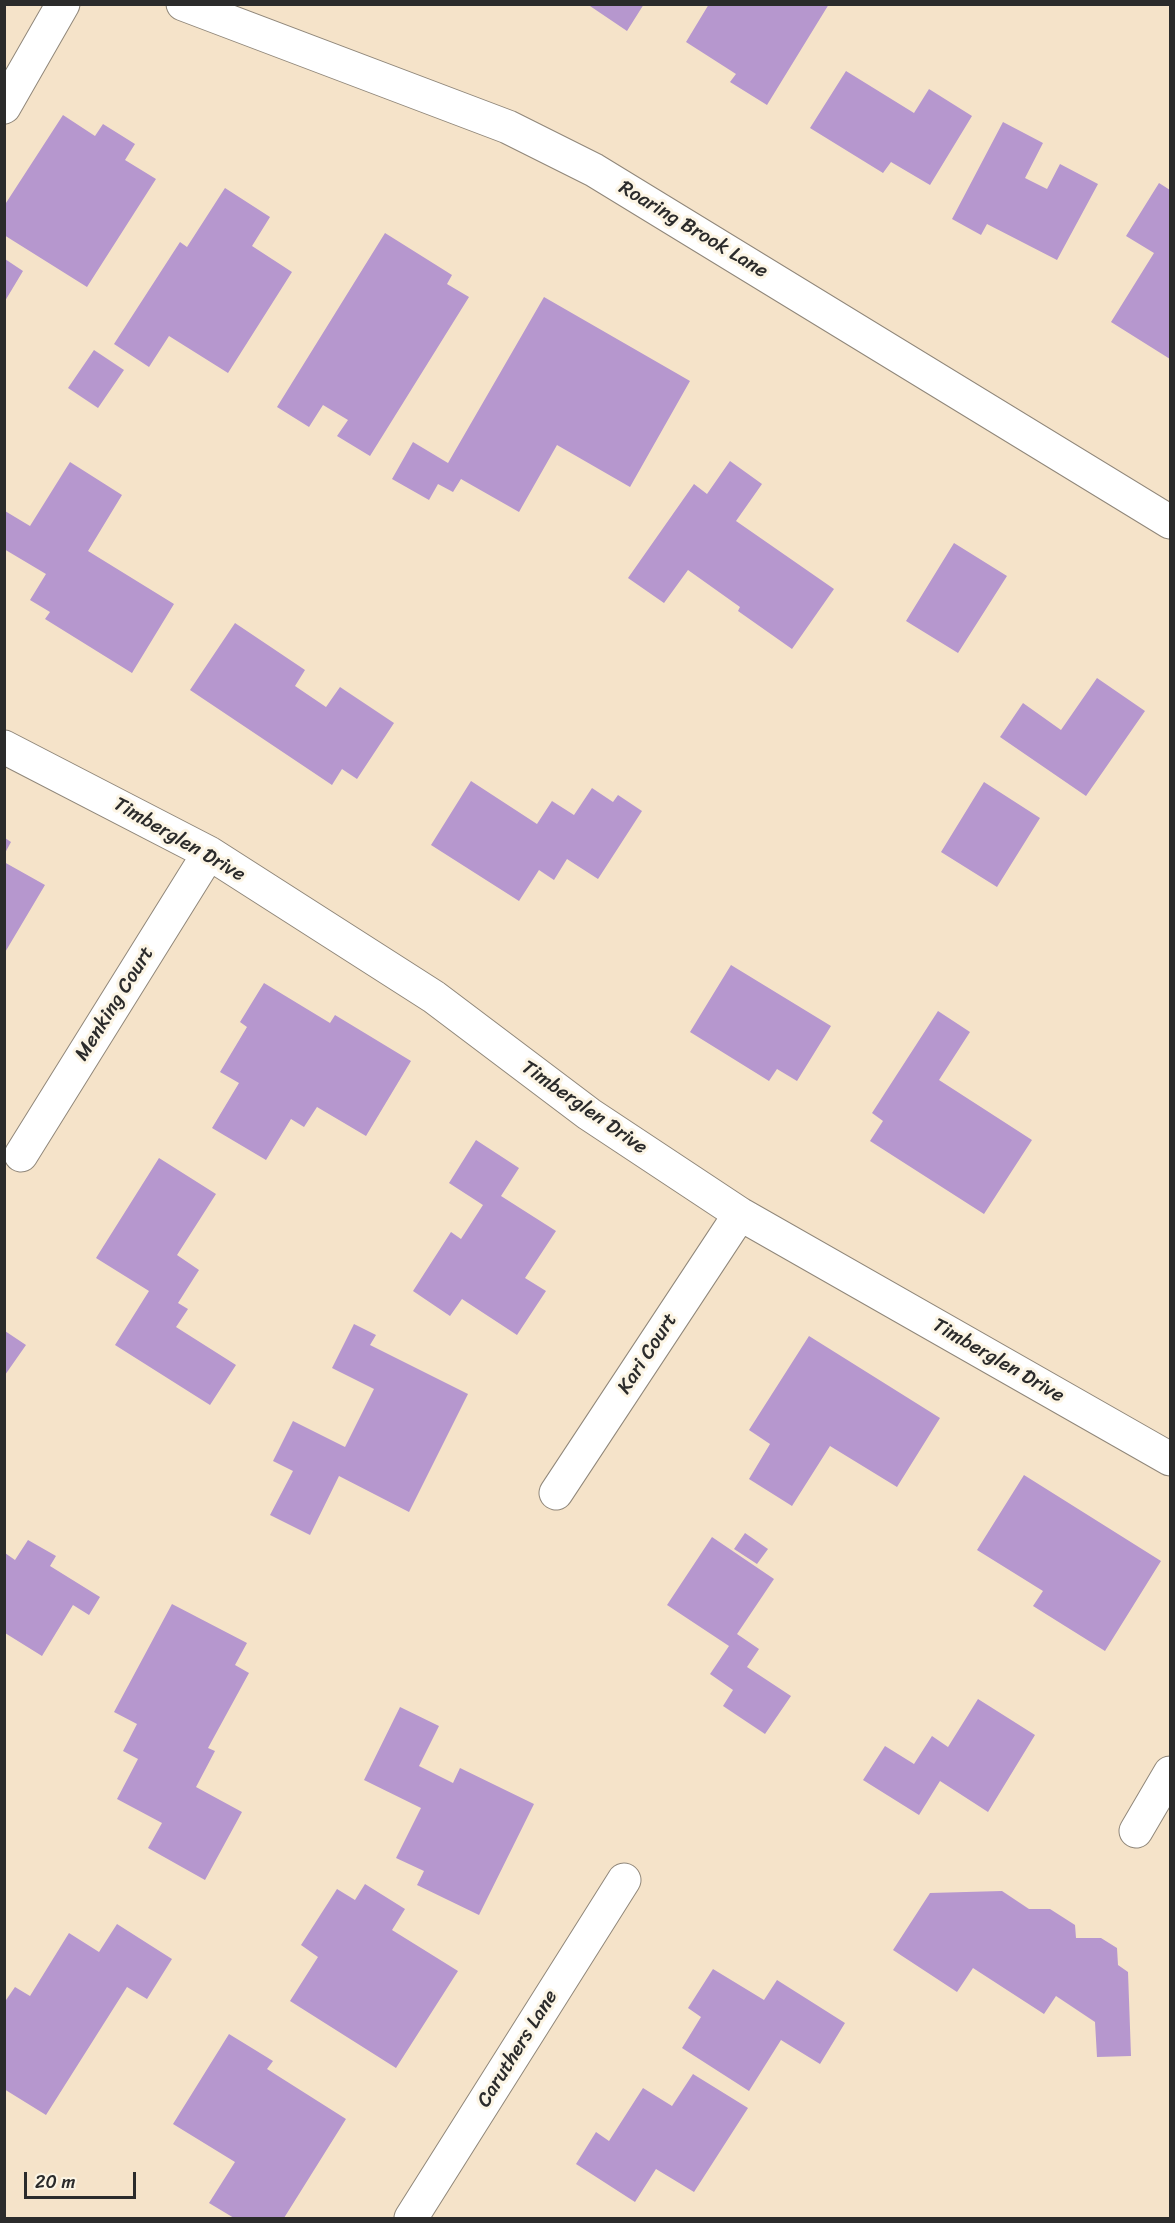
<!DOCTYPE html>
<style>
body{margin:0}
#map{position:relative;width:1175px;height:2223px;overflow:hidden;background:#f5e3c9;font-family:Sriracha,sans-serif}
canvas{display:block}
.frame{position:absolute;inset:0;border:6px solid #2b2b2b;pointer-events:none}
.scale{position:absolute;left:24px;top:2172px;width:112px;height:27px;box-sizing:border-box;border:3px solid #2b2b2b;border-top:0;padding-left:8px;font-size:18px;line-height:21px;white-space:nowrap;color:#2b2b2b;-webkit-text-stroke:4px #fcf5e5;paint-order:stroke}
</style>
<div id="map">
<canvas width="1175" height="2223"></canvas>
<div class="frame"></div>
<div class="scale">20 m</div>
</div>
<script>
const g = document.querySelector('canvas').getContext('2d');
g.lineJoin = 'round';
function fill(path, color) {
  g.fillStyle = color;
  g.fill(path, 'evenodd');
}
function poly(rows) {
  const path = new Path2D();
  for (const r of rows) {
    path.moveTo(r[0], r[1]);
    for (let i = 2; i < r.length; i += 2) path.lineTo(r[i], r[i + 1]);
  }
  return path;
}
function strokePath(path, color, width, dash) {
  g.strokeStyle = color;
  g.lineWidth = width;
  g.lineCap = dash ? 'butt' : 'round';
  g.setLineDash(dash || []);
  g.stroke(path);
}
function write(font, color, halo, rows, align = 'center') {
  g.font = font + ' Sriracha,sans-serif';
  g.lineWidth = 6;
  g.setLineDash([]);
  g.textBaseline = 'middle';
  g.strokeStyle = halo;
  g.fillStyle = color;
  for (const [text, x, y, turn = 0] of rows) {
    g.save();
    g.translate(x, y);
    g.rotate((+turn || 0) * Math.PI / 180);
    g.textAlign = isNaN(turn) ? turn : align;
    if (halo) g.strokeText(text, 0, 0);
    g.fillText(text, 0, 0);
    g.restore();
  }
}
const building = poly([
 [587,4,644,4,627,31],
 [709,4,829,4,767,105,730,82,736,74,686,42],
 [846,71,914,113,929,89,972,116,930,185,891,162,883,173,810,128],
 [63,115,95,136,103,124,135,144,125,160,156,179,87,287,4,235,4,206],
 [1003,122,1043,143,1025,178,1047,189,1060,164,1098,184,1057,260,987,224,981,235,952,219],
 [1159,183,1170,190,1170,359,1111,322,1154,253,1126,236],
 [225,188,270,217,252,246,292,272,228,373,169,336,149,367,114,344,180,242,187,247],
 [385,233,452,275,447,284,469,297,370,456,337,436,348,420,323,405,309,427,277,407],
 [5,259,23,271,5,301],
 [544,297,690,381,630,487,557,445,519,512,461,479,453,492,438,484,429,500,392,479,413,442,448,463],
 [94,350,124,370,98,408,68,388],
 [730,461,762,484,736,521,834,589,792,649,738,611,740,607,688,570,664,603,628,578,694,484,707,494],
 [70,462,122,495,88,551,174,604,132,673,45,619,50,612,30,600,46,574,4,549,5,511,30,526],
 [954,543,1007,576,958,653,906,621],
 [235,623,305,670,295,686,326,707,340,687,394,723,357,779,342,769,332,785,190,690],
 [1097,678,1145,711,1086,796,1000,737,1023,703,1061,730],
 [471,781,537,824,552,801,574,815,592,788,613,802,618,795,642,811,598,879,567,859,554,880,539,870,519,901,431,845],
 [984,782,1040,818,997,887,941,852],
 [5,838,11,842,5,853],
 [4,862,45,885,4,954],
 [731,965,831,1026,797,1081,777,1069,769,1081,690,1032],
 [264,983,330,1023,335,1015,411,1061,366,1136,317,1107,304,1127,291,1119,266,1160,212,1128,239,1083,220,1072,247,1027,240,1022],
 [938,1011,970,1032,939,1080,1032,1140,984,1214,870,1141,883,1121,872,1113],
 [476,1140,519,1168,501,1196,556,1231,525,1278,546,1291,517,1335,462,1299,450,1316,413,1291,451,1232,461,1239,483,1205,449,1183],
 [159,1158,216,1194,177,1255,199,1270,178,1303,188,1309,176,1327,236,1365,210,1405,115,1345,149,1291,96,1258],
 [354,1324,376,1335,370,1345,468,1394,409,1512,339,1476,310,1535,270,1515,293,1471,273,1461,293,1421,345,1447,374,1389,332,1368],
 [5,1331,26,1345,5,1375],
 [809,1336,940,1418,897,1487,830,1446,792,1506,749,1479,770,1444,749,1430],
 [1024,1475,1161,1561,1105,1651,1033,1606,1043,1591,977,1550],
 [745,1533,768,1549,757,1564,734,1549],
 [712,1537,774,1579,737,1634,759,1649,747,1667,791,1696,765,1734,723,1706,733,1690,710,1674,729,1646,667,1605],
 [28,1540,56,1556,50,1566,100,1597,89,1615,73,1605,42,1656,5,1633,5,1553,15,1560],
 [172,1604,247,1643,235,1665,249,1673,208,1748,215,1751,196,1787,242,1812,205,1880,148,1848,162,1823,117,1799,138,1759,123,1751,137,1724,114,1712],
 [978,1699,1035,1735,988,1812,940,1781,919,1815,863,1780,885,1746,914,1764,932,1736,948,1747],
 [400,1707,439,1726,419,1766,453,1783,460,1768,534,1804,479,1915,417,1885,424,1871,396,1858,421,1808,364,1780],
 [365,1884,405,1909,392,1930,458,1971,396,2068,290,2001,318,1957,301,1945,337,1889,355,1900],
 [1002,1891,1029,1909,1050,1909,1075,1925,1076,1938,1101,1938,1117,1948,1118,1965,1128,1972,1131,2056,1097,2057,1095,2022,1056,1996,1044,2014,973,1968,957,1992,893,1950,930,1893],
 [117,1924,172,1959,147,1999,127,1987,46,2115,4,2089,4,2003,15,1987,30,1996,69,1933,99,1952],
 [713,1969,764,2000,777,1980,845,2023,820,2064,781,2040,749,2091,682,2048,701,2017,688,2008],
 [229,2034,273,2061,267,2069,346,2119,284,2218,234,2218,209,2203,235,2162,173,2124],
 [693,2074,748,2108,694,2192,656,2169,635,2202,576,2164,596,2132,609,2141,643,2088,672,2106]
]);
const street = poly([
 [183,4,508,127,594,170,1170,522],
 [4,107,63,4],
 [4,747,209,853,434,997,589,1114,740,1214,1170,1459],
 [21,1155,209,853],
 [556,1493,740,1214],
 [1136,1831,1170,1773],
 [411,2218,624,1880]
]);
const streetNames = [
 ["Roaring Brook Lane",693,230,31],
 ["Timberglen Drive",179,840,30],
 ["Menking Court",115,1004,-58],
 ["Timberglen Drive",584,1108,35],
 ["Kari Court",648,1354,-57],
 ["Timberglen Drive",998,1361,30],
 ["Caruthers Lane",518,2049,-58]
];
fill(building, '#b697ce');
strokePath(street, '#90877a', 35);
strokePath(street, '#fff', 33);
write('20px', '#2b2b2b', '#fcf5e5', streetNames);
</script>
